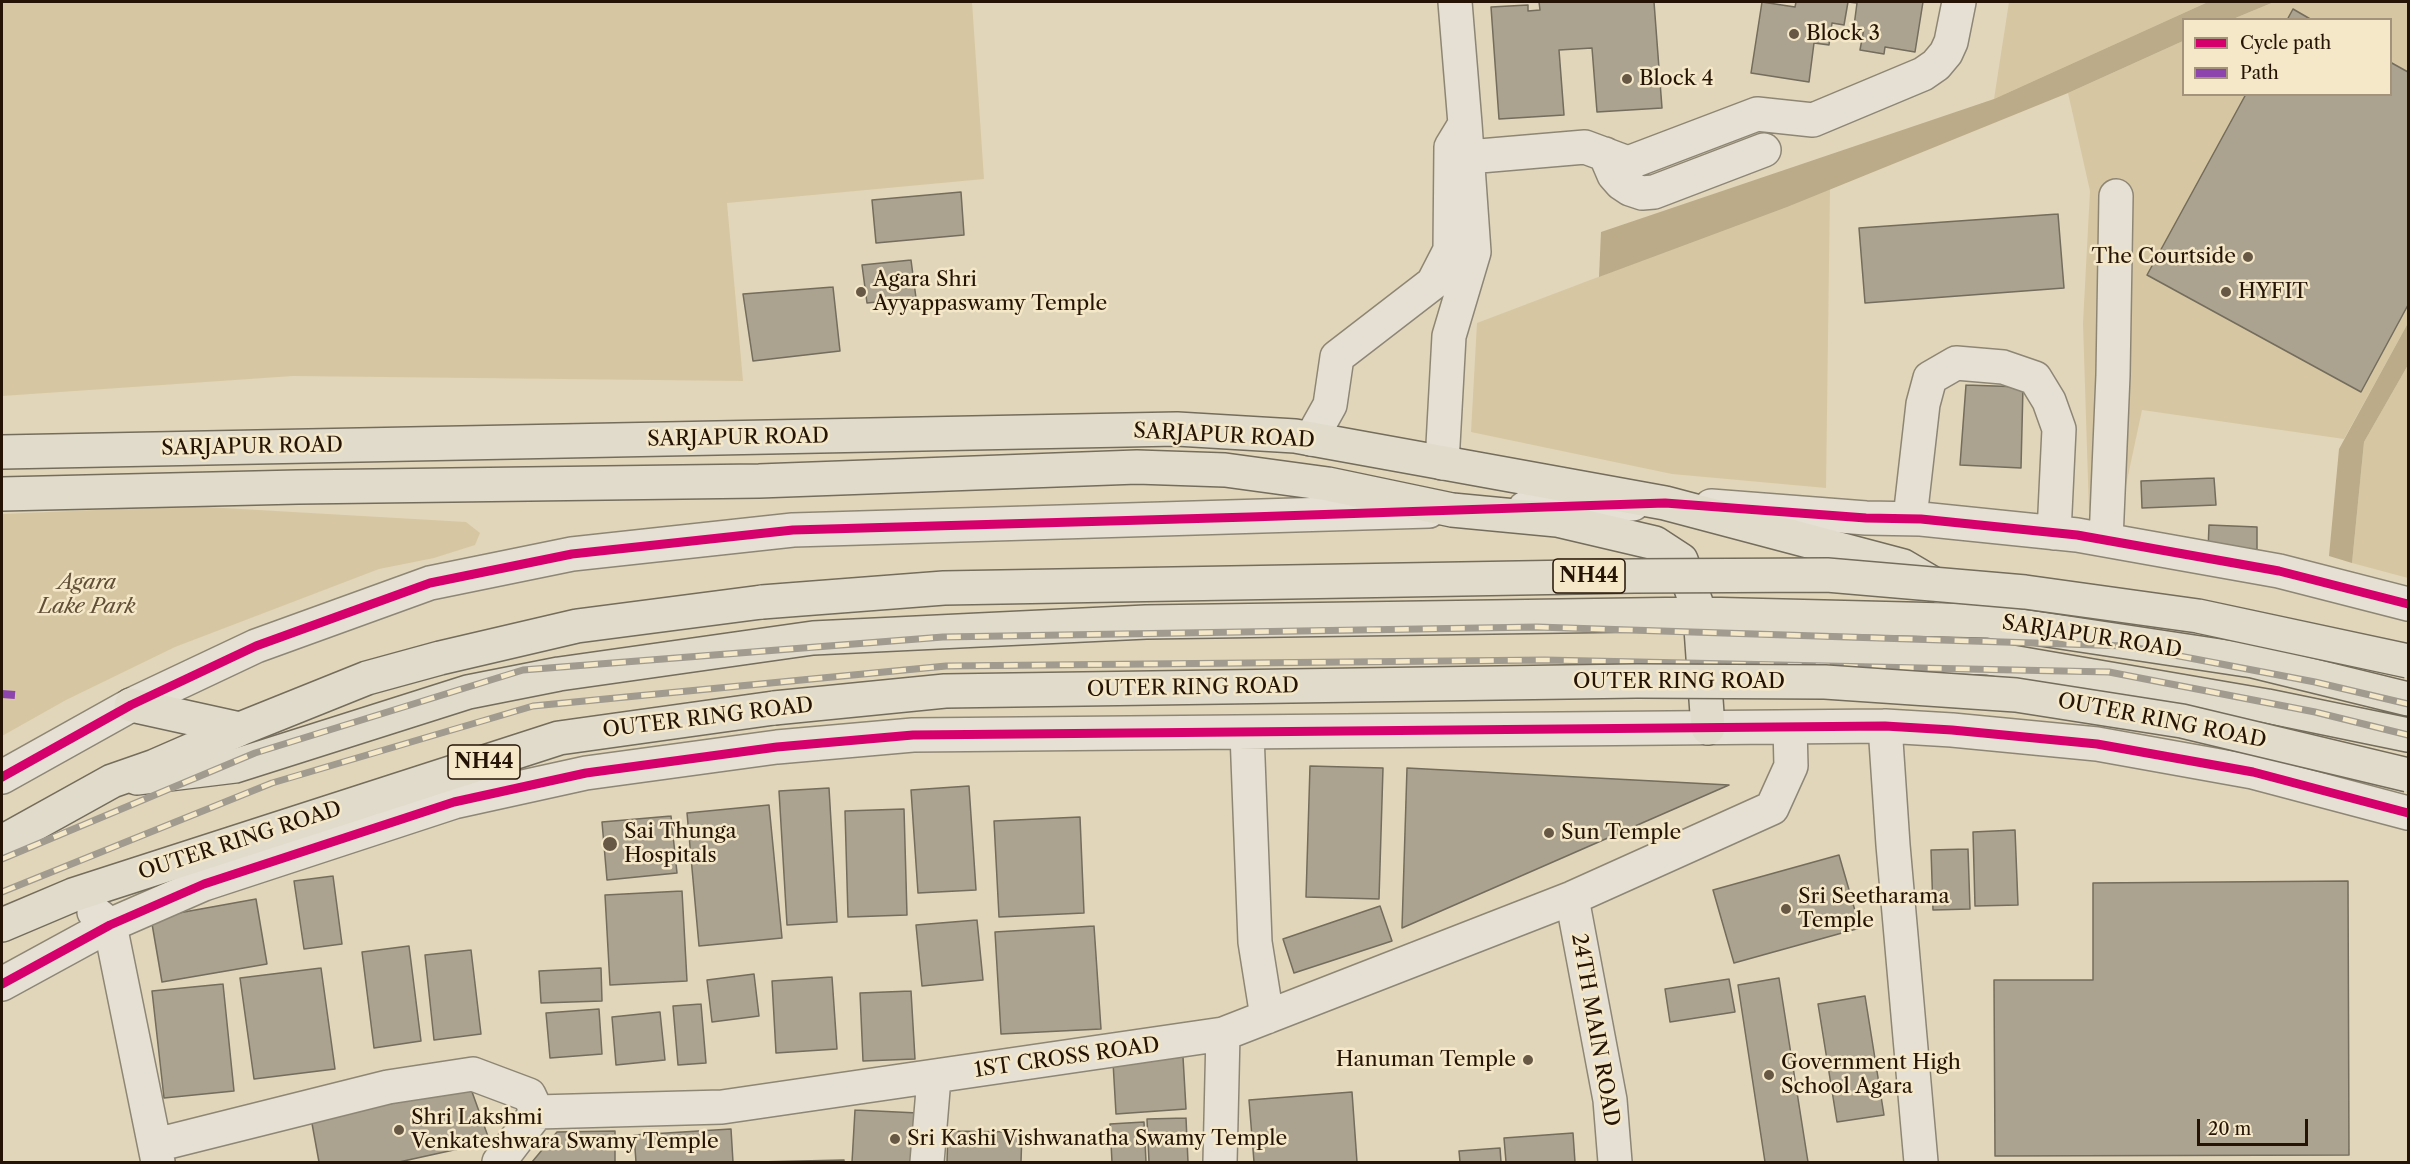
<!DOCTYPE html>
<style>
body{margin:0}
#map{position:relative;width:2410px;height:1164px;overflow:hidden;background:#e1d6ba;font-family:"Libre Caslon Text",serif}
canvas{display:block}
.frame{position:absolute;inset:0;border:3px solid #251406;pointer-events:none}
.legend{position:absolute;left:2182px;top:18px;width:210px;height:78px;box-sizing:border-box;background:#f5e8c8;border:2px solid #a2937a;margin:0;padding:8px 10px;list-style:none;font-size:18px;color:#251406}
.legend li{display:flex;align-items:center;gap:12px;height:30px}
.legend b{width:30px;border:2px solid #a2937a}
.scale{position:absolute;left:2197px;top:1119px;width:111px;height:27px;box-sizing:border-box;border:3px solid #251406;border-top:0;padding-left:8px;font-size:18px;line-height:21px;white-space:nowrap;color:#251406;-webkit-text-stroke:4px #f5e8c8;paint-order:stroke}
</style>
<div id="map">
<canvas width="2410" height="1164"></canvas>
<div class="frame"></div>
<ul class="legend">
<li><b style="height:8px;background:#d6006c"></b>Cycle path</li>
<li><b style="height:8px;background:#8e44ad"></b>Path</li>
</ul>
<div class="scale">20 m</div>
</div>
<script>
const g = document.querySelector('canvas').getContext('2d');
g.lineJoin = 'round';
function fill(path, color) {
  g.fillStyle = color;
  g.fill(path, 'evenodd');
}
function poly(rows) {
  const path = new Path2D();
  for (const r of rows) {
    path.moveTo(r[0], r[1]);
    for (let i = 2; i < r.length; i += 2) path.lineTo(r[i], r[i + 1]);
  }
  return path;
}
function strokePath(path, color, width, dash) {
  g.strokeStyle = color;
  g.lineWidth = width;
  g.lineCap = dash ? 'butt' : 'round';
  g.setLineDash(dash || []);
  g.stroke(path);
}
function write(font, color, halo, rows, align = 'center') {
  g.font = font + ' "Libre Caslon Text",serif';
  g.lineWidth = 5;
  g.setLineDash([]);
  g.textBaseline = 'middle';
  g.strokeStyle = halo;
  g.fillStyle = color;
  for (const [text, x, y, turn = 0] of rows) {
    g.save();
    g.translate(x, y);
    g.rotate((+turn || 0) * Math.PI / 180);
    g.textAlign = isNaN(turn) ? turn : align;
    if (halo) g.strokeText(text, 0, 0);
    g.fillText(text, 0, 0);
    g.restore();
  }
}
const green = poly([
 [2,2,972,2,984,179,727,203,743,381,293,376,2,396],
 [2009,2,2208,2,1994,99],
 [2274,2,2408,2,2408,323,2344,439,2142,410,2119,518,2089,512,2083,323,2090,191,2068,93,2183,41,2184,94,2390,94,2390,20,2233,19],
 [1830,189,1826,488,1672,474,1471,432,1477,323],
 [2408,365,2408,578,2352,563,2364,442],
 [189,506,466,522,480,533,475,545,434,558,379,569,175,647,66,700,2,736,2,514]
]);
const water = poly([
 [2208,2,2274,2,2233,19,2184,20,2183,41,2068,93,1787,207,1599,277,1601,232,1994,99],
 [2408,323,2408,365,2364,442,2352,563,2329,556,2339,449]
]);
const building = poly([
 [1539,2,1654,2,1662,108,1597,112,1592,48,1559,50,1564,115,1499,119,1491,7,1528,5,1528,11,1540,10,1539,2],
 [1762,2,1795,7,1796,2,1848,2,1844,25,1832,23,1829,45,1814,43,1809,82,1751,73,1762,2],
 [1848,2,1923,2,1915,52,1885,47,1884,54,1860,50,1864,28,1854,26,1857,3,1848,2],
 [2293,9,2312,20,2287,20,2293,9],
 [2390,62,2408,72,2408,305,2361,392,2147,275,2246,94,2390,94,2390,62],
 [961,192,964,235,876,243,872,200,961,192],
 [2058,214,2064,288,1865,303,1859,228,2058,214],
 [911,260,916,298,867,303,862,265,911,260],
 [833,287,840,351,753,361,743,294,833,287],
 [1966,385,2023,387,2021,468,1960,465,1966,385],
 [2214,478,2216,505,2142,508,2141,481,2214,478],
 [2209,525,2257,527,2257,552,2208,551,2209,525],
 [1310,766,1383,768,1379,899,1306,897,1310,766],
 [1407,768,1729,785,1402,928,1407,768],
 [969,786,976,890,918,893,911,790,969,786],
 [829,788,837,922,787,925,779,791,829,788],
 [769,805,782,938,699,946,687,813,769,805],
 [904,809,907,915,848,917,845,811,904,809],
 [671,816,677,873,607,880,602,822,671,816],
 [1080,817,1084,913,999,917,994,821,1080,817],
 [2015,830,2018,905,1975,906,1973,832,2015,830],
 [1968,849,1970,909,1933,910,1931,850,1968,849],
 [1839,855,1860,928,1734,963,1713,890,1839,855],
 [333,876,342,944,304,949,294,881,333,876],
 [2348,881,2349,1155,1995,1156,1994,980,2093,980,2093,883,2348,881],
 [682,891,687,981,610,985,605,895,682,891],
 [256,899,267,964,162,982,151,918,256,899],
 [1380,906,1392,941,1294,973,1283,939,1380,906],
 [977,920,983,980,922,986,916,925,977,920],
 [1094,926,1101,1029,1001,1034,995,932,1094,926],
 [409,946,421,1041,374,1048,362,952,409,946],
 [471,950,481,1034,434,1040,425,955,471,950],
 [321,968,335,1069,254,1079,240,978,321,968],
 [601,968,602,1001,541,1003,539,971,601,968],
 [754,974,759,1016,712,1022,707,980,754,974],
 [832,977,837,1049,776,1053,772,981,832,977],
 [1779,978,1808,1162,1765,1162,1738,985,1779,978],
 [1729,979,1735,1012,1670,1022,1665,989,1729,979],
 [223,984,234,1091,164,1098,152,991,223,984],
 [911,991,915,1059,863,1061,860,993,911,991],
 [1865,996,1884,1115,1837,1122,1818,1004,1865,996],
 [701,1004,706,1063,678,1065,673,1006,701,1004],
 [599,1009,602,1054,550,1058,546,1013,599,1009],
 [660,1012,665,1060,616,1065,612,1017,660,1012],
 [1183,1057,1186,1109,1116,1114,1113,1062,1183,1057],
 [471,1089,490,1142,399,1162,319,1162,311,1118,471,1089],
 [1352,1092,1357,1162,1254,1162,1249,1100,1352,1092],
 [855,1110,918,1113,915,1162,852,1162,855,1110],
 [1186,1118,1188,1162,1149,1162,1147,1119,1186,1118],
 [1144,1122,1146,1162,1112,1162,1110,1124,1144,1122],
 [731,1129,733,1162,636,1162,634,1135,731,1129],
 [615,1131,615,1162,532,1162,557,1132,615,1131],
 [948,1131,1022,1132,1021,1162,947,1162,948,1131],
 [1573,1133,1575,1162,1506,1162,1504,1138,1573,1133],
 [1500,1148,1501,1162,1460,1162,1459,1151,1500,1148],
 [844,1160,844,1162,757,1162,844,1160]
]);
const minor = poly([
 [1455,2,1465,124],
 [1605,154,1614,175,1621,183,1630,189,1642,193,1654,192,1764,150],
 [1468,157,1585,147,1628,163,1757,114,1813,120,1923,74,1936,65,1946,53,1951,42,1959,2],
 [1311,439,1330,405,1337,357,1433,283,1450,250,1451,147,1465,124,1474,252,1449,336,1442,463],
 [1711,506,1866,518,1921,519,2077,535,2279,571,2408,604],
 [1525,508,1633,504],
 [1910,518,1923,404,1930,378,1956,363,2003,367,2035,378,2049,401,2059,429,2054,533],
 [2106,540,2113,375,2116,196],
 [1885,726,1893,845,1921,1162],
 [1247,733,1255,942,1267,1017],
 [2,777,131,705,256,646,430,583,572,554,793,530,1429,511],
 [1572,898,1610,1100,1615,1162],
 [94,912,110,925,158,1162],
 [2,984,110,925,204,884,454,802,586,773,777,747,913,735,1885,726,1952,730,2097,744,2253,772,2408,813],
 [537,1112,722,1107,1223,1034,1572,898,1772,808,1791,766,1790,727],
 [156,1145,388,1087,473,1074,529,1095,537,1112],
 [499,1162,537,1112],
 [927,1162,934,1078],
 [1220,1162,1223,1034]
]);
const major = poly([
 [2,452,1177,429,1295,436,1665,503,1903,566,1937,586],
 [2,494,298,487,759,481,1137,467,1225,470,1328,484,1452,510,1557,520,1655,543,1681,560,1700,614,1708,728],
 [1703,648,1988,658,2267,706,2408,735],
 [137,778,235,766,468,692,559,674,813,638,1146,622,1700,614,1988,621,2253,661,2408,699]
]);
const highway = poly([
 [131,705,240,729],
 [2,842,112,781,155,766,240,729,367,678,440,658,577,626,762,602],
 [2,925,73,895,559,738,774,708]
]);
const rail = poly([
 [2,859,255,753,523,670,943,637,1537,627,2127,646,2315,682,2408,704],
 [2,892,272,783,533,706,946,666,1545,660,2109,672,2315,712,2408,735]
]);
const highwayBridge = poly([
 [762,602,944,588,1634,576,1827,575,2025,592,2198,616,2408,661],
 [774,708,945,691,1637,681,1825,682,2016,695,2182,721,2408,775]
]);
const quiet = poly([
 [2,694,15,695]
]);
const cycleway = poly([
 [2,777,131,705,256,646,430,583,572,554,793,530,1250,517,1665,503,1866,518,1921,519,2077,535,2279,571,2408,604],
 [2,984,110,925,204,884,454,802,586,773,777,747,913,735,1885,726,1952,730,2097,744,2253,772,2408,813]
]);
const markers = [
 [1794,34,6,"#675845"],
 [1627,79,6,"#675845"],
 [2248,257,6,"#675845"],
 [861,292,6,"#675845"],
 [2226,292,6,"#675845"],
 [1549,833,6,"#675845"],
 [610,844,8,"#675845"],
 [1786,909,6,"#675845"],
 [1528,1060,6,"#675845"],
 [1769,1075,6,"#675845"],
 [399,1130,6,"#675845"],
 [895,1139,6,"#675845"]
];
const shields = [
 [1589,576,72],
 [484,762,72]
];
const shieldNames = [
 ["NH44",1589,576],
 ["NH44",484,762]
];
const poiNames = [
 ["Block 3",1806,34],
 ["Block 4",1639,79],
 ["The Courtside",2236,257,"right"],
 ["Agara Shri",873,280],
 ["Ayyappaswamy Temple",873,304],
 ["HYFIT",2238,292],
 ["Sai Thunga",624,832],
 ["Hospitals",624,856],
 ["Sun Temple",1561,833],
 ["Sri Seetharama",1798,897],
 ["Temple",1798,921],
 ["Hanuman Temple",1516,1060,"right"],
 ["Government High",1781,1063],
 ["School Agara",1781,1087],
 ["Shri Lakshmi",411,1118],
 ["Venkateshwara Swamy Temple",411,1142],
 ["Sri Kashi Vishwanatha Swamy Temple",907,1139]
];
const streetNames = [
 ["SARJAPUR ROAD",1224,436,3],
 ["SARJAPUR ROAD",738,438,-1],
 ["SARJAPUR ROAD",252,447,-1],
 ["SARJAPUR ROAD",2092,637,9],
 ["OUTER RING ROAD",1679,682],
 ["OUTER RING ROAD",1193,688,-1],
 ["OUTER RING ROAD",708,718,-7],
 ["OUTER RING ROAD",2162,721,11],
 ["OUTER RING ROAD",240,841,-18],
 ["24TH MAIN ROAD",1595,1030,80],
 ["1ST CROSS ROAD",1067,1058,-8]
];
const parkNames = [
 ["Agara",87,583],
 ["Lake Park",87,607]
];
fill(green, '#d6c7a2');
fill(water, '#bbab88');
fill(building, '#aba290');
strokePath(building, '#746c5c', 1.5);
strokePath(minor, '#8e8675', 36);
strokePath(major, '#746c5c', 36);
strokePath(highway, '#746c5c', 36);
strokePath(minor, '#e5e0d3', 33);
strokePath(major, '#e1dbcb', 33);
strokePath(highway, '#e1dbcb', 33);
strokePath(rail, '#a09a8f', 7);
strokePath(rail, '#f5e8c8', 4.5, [14]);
strokePath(highwayBridge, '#746c5c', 36, []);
strokePath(highwayBridge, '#e1dbcb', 33);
strokePath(quiet, '#8e44ad', 8, [15, 8]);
strokePath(cycleway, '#d6006c', 9);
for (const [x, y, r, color] of markers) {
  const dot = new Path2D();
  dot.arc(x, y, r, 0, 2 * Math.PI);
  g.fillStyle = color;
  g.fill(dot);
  strokePath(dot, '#f5e8c8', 2);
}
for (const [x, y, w] of shields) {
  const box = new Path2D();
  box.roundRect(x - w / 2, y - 17, w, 34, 4.5);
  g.fillStyle = '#f5e8c8';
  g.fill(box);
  strokePath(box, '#251406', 1.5);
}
write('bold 20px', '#251406', null, shieldNames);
write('21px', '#251406', '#f5e8c8', poiNames, 'left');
write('21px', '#251406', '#f5e8c8', streetNames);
write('italic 21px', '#604e36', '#f5e8c8', parkNames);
</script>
